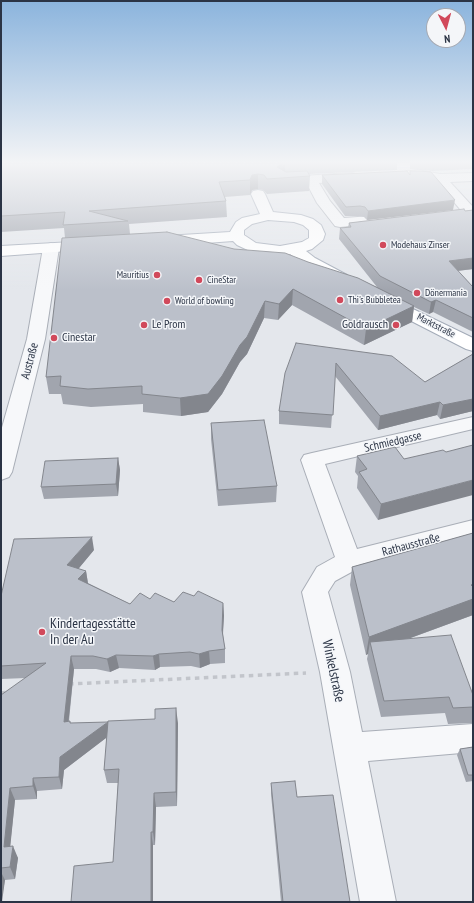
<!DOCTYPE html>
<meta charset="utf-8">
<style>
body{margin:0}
#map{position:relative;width:474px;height:903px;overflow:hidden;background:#e4e7ec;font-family:"PT Sans Narrow",sans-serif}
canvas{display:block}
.frame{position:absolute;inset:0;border:2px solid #2b3445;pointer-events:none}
.north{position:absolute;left:426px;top:8px;width:40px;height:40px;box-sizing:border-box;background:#f4f6f9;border:1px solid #a4a8b1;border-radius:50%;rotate:174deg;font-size:11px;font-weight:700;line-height:16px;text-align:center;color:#2b3445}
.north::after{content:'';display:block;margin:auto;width:14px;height:18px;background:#d1495b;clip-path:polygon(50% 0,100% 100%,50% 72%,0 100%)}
</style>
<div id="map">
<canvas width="474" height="903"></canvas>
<div class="frame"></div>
<div class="north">N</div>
</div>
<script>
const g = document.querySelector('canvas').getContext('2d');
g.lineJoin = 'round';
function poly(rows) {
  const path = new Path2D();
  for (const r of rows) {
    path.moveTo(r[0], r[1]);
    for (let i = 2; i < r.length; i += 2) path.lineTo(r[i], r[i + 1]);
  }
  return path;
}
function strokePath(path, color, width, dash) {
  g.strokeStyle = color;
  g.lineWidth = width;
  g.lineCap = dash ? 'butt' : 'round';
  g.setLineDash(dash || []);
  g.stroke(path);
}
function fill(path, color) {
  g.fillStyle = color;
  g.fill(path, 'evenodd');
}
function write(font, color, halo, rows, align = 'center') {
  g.font = font + ' "PT Sans Narrow",sans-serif';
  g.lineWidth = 3;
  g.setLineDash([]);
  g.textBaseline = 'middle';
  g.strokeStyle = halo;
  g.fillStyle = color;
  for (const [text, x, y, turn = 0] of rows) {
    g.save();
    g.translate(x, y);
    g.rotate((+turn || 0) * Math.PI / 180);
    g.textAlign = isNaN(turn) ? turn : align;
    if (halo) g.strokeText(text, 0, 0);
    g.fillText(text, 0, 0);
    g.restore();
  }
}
const path = poly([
 [69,684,306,673],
 [1,693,9,692]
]);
const minor = poly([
 [418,170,440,174,473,173,473,181,450,182,473,207,473,215,465,215,436,181,418,178,406,179,400,175,401,172,418,170],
 [351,173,356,174,357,177,356,180,319,183,330,201,344,218,385,215,390,216,392,219,390,222,340,227,335,226,317,203,307,184,285,185,278,181,285,177,351,173],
 [51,243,56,245,59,248,45,339,12,472,9,477,1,480,1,431,27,339,43,248,46,245,51,243],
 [473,417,473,429,325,464,357,549,473,520,473,538,357,569,335,581,328,592,350,672,362,732,473,724,473,752,368,761,396,902,360,902,320,672,302,592,317,567,335,557,301,460,304,455,312,453,473,417]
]);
const major = poly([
 [258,190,263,191,265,194,273,212,301,215,313,219,321,225,325,234,323,240,312,249,306,251,315,258,347,275,349,278,347,281,341,283,335,281,303,264,290,254,280,256,252,252,237,245,233,241,165,246,160,244,157,241,160,238,165,236,230,232,236,222,242,218,260,214,251,194,253,191,258,190],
 [268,220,294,222,303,225,309,230,309,238,302,242,280,246,256,243,244,235,244,230,252,224,268,220],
 [90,241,95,243,98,246,95,249,1,256,1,246,90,241],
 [386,296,473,338,473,351,466,349,380,305,377,301,380,297,386,296]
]);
const wall = poly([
 [1,163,397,163,397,170,309,174,310,176,309,191,267,194,263,190,258,189,252,190,250,195,225,197,226,201,227,217,129,224,130,234,234,249,308,262,377,287,339,239,340,228,348,227,349,223,473,210,473,269,458,271,473,287,473,332,433,312,429,314,414,307,412,322,364,345,292,305,278,320,264,318,247,354,240,362,222,394,208,412,181,416,143,412,143,404,91,407,63,404,61,394,49,394,46,377,65,238,64,228,1,232],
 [410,163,473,163,473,169,432,171,410,169],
 [410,174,453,210,367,220,364,217,359,216,345,216,322,184,322,175],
 [296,343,425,382,473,354,473,411,440,419,437,415,378,430,335,376,331,428,279,424,279,411],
 [211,423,277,486,276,502,218,506,211,439],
 [446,452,378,520,357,488,358,476,355,472,357,456,404,459],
 [118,458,120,470,118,496,44,499,41,487],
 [473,533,473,615,408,639,473,695,473,718,472,723,448,724,445,713,381,717,367,659,368,654,366,655,350,585,352,567],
 [94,550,78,569,86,571,88,583,130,604,150,599,174,602,194,596,223,603,224,616,223,635,225,649,225,663,210,664,200,668,191,666,160,667,155,670,119,668,110,672,96,669,74,669,69,721,71,723,108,724,178,723,177,806,156,807,155,845,153,845,153,902,71,902,113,862,118,783,107,783,104,770,107,737,64,770,62,789,37,791,37,799,15,800,10,846,18,858,15,879,5,880,1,902,1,695,26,678,1,679,1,596],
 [473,747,473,781,466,782,457,755,460,749],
 [271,783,297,797,350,902,281,902,271,794]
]);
const shadedWall = poly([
 [282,163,285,163,285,176,277,167],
 [258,174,258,189,252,190,250,195,250,180,252,175],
 [455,200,453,210,367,220,368,211],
 [473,258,473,269,447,272,449,261],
 [293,289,292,305,278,320,279,304],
 [436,300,433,312,429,314,431,302],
 [265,301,264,318,247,354,240,362,222,394,208,412,181,416,180,398],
 [414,306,412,322,364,345,366,329],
 [473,399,473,411,440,419,443,405],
 [440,402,437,415,378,430,380,416],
 [118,458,120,470,118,496,116,484],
 [473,480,473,495,378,520,381,504],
 [92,537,94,550,70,579,67,565],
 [86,571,88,584,78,579],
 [473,584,473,615,372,652,370,642,368,654,366,655,369,637],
 [223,603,224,616,222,643,222,630],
 [209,651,210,664,200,668,199,654],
 [159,654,160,667,155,670,153,656],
 [116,655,119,668,110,672,107,659],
 [71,656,74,669,67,735,64,722],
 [176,708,178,723,177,806,176,792],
 [108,722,110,735,64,770,62,789,59,777,60,757],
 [33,778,37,791,37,799,33,786],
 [10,788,15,800,9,859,4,847],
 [154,793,156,807,155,845,153,832],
 [151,832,153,845,153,902,151,902],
 [13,846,18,858,15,879,10,867],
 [1,872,5,880,2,902,1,902]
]);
const building = poly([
 [1,163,282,163,277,167,286,172,307,171,310,176,267,179,264,175,258,174,252,175,250,180,219,182,226,201,89,211,128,221,63,225,65,212,1,216,1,163],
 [407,171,410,175,410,171,419,171,431,172,455,200,368,211,365,207,360,206,346,207,322,175,407,171],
 [464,209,465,211,473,210,473,258,449,261,473,287,473,318,436,300,431,302,380,276,340,228,351,227,349,223,464,209],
 [167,232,234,249,285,253,308,262,358,278,414,306,366,329,293,289,279,304,265,301,247,337,240,345,222,376,208,394,180,398,142,394,142,386,88,389,60,386,61,376,46,377,62,238,167,232],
 [296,343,392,356,425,382,473,354,473,399,443,405,440,402,380,416,336,363,333,415,279,411,285,373,296,343],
 [264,420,277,486,218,490,211,423,264,420],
 [473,445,473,480,381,504,359,472,367,469,357,456,395,447,404,459,443,450,446,452,473,445],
 [118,458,116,484,41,487,45,461,118,458],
 [473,533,473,584,471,585,473,587,473,599,369,637,352,567,473,533],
 [92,537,67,565,86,571,78,579,130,604,140,593,150,599,155,593,174,602,183,592,194,596,198,591,223,603,222,630,225,649,209,651,199,654,190,652,159,654,153,656,116,655,107,659,93,656,71,656,64,722,70,721,70,723,108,722,60,757,59,777,33,778,33,786,10,788,4,847,13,846,10,867,1,868,1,695,46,663,1,666,1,596,14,539,92,537],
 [451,635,473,695,473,707,453,708,449,697,384,701,370,642,451,635],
 [176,708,176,792,154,793,153,832,151,832,151,902,71,902,74,866,113,862,119,769,104,770,108,721,155,719,155,709,176,708],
 [473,747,473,775,468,775,460,749,473,747],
 [295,781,297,797,333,795,350,902,283,902,271,783,295,781]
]);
const markers = [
 [383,245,4,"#d1495b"],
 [157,275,4,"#d1495b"],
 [199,280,4,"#d1495b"],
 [417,293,4,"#d1495b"],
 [340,300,4,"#d1495b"],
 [167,301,4,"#d1495b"],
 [144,325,4,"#d1495b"],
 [396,325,4,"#d1495b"],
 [54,338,4,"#d1495b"],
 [42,632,4,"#d1495b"]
];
const farPoinames = [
 ["Modehaus Zinser",391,245],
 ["Mauritius",149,275,"right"],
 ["CineStar",207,280],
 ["Dönermania",425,293],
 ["Thi's Bubbletea",348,300],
 ["World of bowling",175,301]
];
const farStreetnames = [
 ["Marktstraße",436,326,27]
];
const poiNames = [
 ["Le Prom",152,325],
 ["Goldrausch",388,325,"right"],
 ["Cinestar",62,338]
];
const streetNames = [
 ["Austraße",30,361,-75],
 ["Schmiedgasse",393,442,-13],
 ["Rathausstraße",411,545,-15]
];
const nearPoinames = [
 ["Kindertagesstätte",50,624],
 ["In der Au",50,640]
];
const nearStreetnames = [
 ["Winkelstraße",333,671,78]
];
strokePath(minor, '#a9aeb7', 2);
strokePath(major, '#a3abb8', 2);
strokePath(path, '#c2c5cb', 3.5, [4.5, 4.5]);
fill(minor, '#f7f8fa');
fill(major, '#fff');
fill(wall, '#a1a5ae');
fill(shadedWall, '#83868d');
fill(building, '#bbc0ca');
strokePath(building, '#83868d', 1);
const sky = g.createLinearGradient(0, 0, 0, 290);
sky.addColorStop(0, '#8bb4dd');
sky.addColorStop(0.56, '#f3f4f6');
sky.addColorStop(1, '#f3f4f600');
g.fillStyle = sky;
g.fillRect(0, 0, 474, 290);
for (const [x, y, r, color] of markers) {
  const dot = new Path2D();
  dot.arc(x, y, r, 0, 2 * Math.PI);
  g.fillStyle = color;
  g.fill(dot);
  strokePath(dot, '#f4f6f9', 1.5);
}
write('10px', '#2b3445', '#f4f6f9', farPoinames, 'left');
write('10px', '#2b3445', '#f4f6f9', farStreetnames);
write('12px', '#2b3445', '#f4f6f9', poiNames, 'left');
write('12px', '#2b3445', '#f4f6f9', streetNames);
write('14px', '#2b3445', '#f4f6f9', nearPoinames, 'left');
write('14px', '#2b3445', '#f4f6f9', nearStreetnames);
</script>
